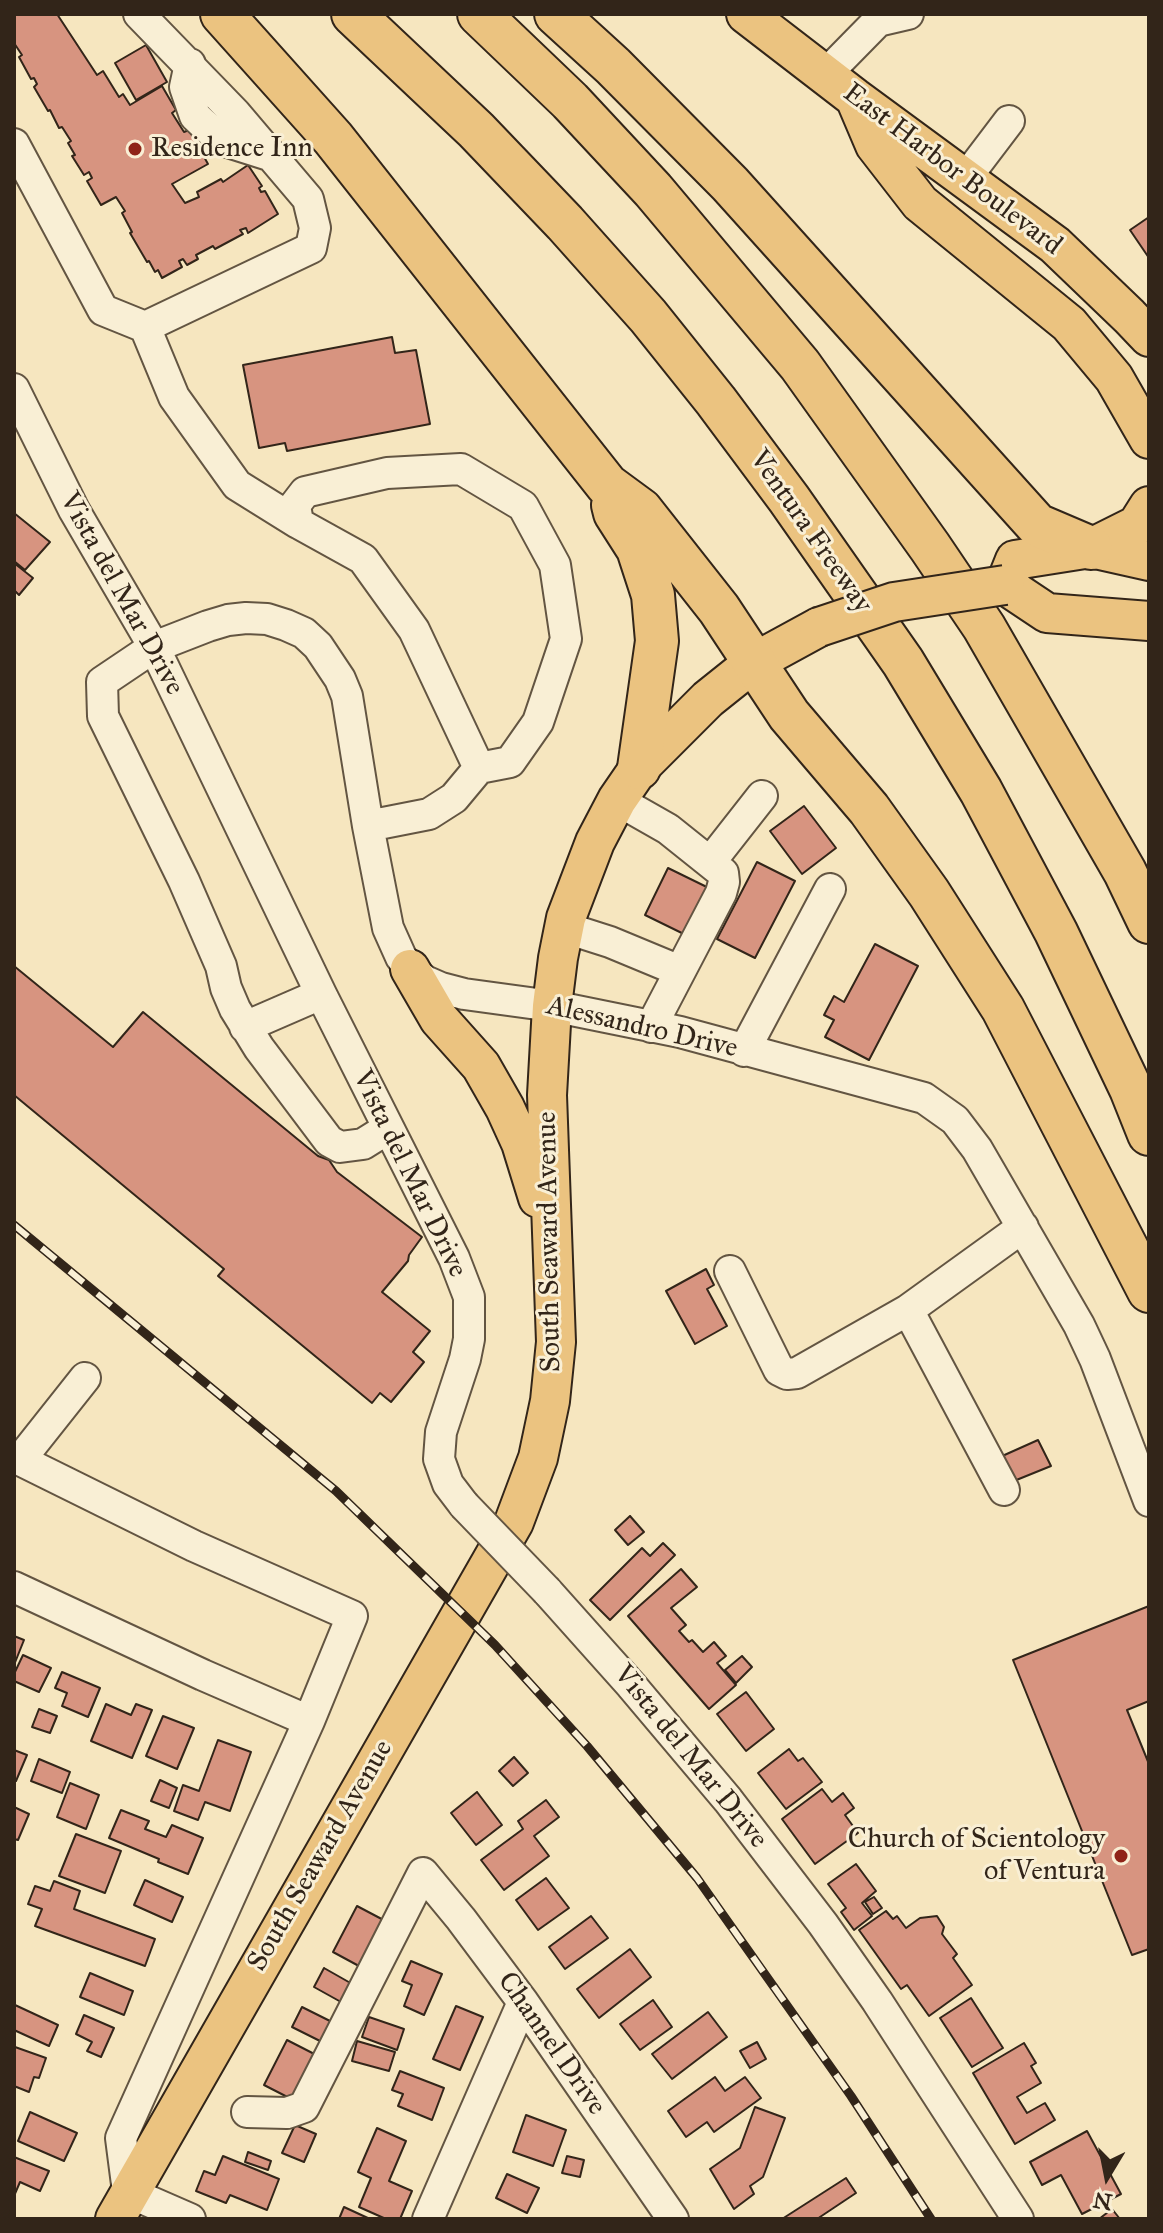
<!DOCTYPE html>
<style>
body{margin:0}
#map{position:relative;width:1163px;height:2233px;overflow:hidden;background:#f6e6bf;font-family:"IM FELL Great Primer",serif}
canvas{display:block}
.frame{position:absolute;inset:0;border:16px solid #322519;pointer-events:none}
.north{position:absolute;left:1067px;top:2137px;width:80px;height:80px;-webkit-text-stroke:6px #f9efd5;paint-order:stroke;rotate:190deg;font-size:22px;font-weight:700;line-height:32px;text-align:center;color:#322519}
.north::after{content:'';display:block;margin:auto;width:28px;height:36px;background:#322519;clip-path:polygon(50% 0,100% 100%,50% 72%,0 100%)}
</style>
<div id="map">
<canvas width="1163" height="2233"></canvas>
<div class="frame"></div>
<div class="north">N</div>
</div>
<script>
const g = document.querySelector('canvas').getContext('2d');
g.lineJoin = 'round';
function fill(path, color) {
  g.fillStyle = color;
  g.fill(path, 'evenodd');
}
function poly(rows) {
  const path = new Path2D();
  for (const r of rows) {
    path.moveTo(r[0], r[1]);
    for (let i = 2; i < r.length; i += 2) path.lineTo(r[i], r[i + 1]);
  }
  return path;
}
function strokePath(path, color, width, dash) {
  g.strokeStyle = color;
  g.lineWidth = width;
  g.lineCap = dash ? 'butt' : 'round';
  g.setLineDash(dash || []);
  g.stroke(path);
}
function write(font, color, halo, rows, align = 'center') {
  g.font = font + ' "IM FELL Great Primer",serif';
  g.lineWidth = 6;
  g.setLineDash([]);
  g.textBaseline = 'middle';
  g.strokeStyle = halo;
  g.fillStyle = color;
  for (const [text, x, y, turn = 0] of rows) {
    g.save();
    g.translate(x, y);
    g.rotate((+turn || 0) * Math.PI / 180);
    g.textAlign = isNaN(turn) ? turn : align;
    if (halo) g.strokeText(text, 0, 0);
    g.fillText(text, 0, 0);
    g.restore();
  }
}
const building = poly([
 [14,14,57,14,97,75,103,71,119,97,123,94,130,105,162,86,176,110,172,113,184,132,189,130,208,164,172,184,185,203,199,197,197,192,221,179,223,182,248,165,262,186,259,188,261,192,265,191,278,214,248,233,246,228,240,230,243,234,215,249,213,246,196,255,198,259,187,265,183,259,179,261,182,267,162,278,158,270,155,272,149,261,147,262,130,233,132,232,122,213,125,211,116,197,101,205,87,181,92,178,89,172,84,175,72,156,75,155,68,143,71,141,62,127,59,128,50,110,48,111,34,87,37,84,34,78,31,79,19,57,22,55,14,43,14,14],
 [146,45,167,82,136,100,115,63,146,45],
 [1149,217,1149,258,1130,230,1149,217],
 [392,337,395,353,416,350,430,424,287,451,285,443,259,448,243,365,392,337],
 [14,513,50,542,25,570,14,561,14,513],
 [14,563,33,578,19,595,14,590,14,563],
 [804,806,836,848,802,874,770,831,804,806],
 [757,862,795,881,755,958,717,939,757,862],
 [668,868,717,892,694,939,645,915,668,868],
 [875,944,918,966,869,1060,825,1037,834,1020,824,1015,834,996,844,1002,875,944],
 [14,966,113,1047,143,1012,318,1156,329,1160,337,1172,422,1237,409,1255,408,1261,382,1292,430,1331,413,1352,424,1362,391,1402,380,1393,372,1403,218,1276,224,1269,14,1095,14,966],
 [706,1269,714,1285,707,1289,727,1326,695,1344,666,1291,706,1269],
 [1038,1440,1051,1466,1009,1483,1000,1457,1038,1440],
 [630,1516,644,1532,628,1545,615,1530,630,1516],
 [663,1543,675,1555,610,1620,590,1600,642,1548,650,1556,663,1543],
 [681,1569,697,1587,671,1608,686,1625,679,1631,689,1642,692,1640,703,1652,714,1642,726,1656,717,1663,736,1685,709,1709,628,1616,681,1569],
 [1149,1606,1149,1701,1127,1710,1149,1764,1149,1949,1132,1955,1013,1660,1149,1606],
 [14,1636,24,1640,14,1665,14,1636],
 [23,1655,51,1668,39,1692,14,1681,14,1674,23,1655],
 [742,1656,752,1667,736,1683,725,1670,742,1656],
 [62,1672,100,1688,88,1717,62,1706,67,1693,55,1688,62,1672],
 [746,1692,774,1729,746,1751,717,1714,746,1692],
 [106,1704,131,1715,136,1704,152,1710,132,1758,91,1741,106,1704],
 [39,1709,57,1716,50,1733,32,1727,39,1709],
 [163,1716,194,1728,177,1769,146,1756,163,1716],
 [218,1740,251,1752,230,1811,205,1802,198,1820,174,1811,183,1785,199,1791,218,1740],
 [789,1749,798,1761,803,1758,822,1782,786,1809,758,1773,789,1749],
 [14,1750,27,1755,16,1781,14,1780,14,1750],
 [514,1757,528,1773,513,1786,499,1771,514,1757],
 [39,1759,70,1772,62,1793,31,1781,39,1759],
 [160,1780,177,1788,169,1808,151,1801,160,1780],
 [70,1783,99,1795,86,1829,57,1817,70,1783],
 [822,1789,832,1802,843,1793,854,1808,845,1815,858,1833,815,1864,782,1819,822,1789],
 [477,1792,502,1825,476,1845,451,1813,477,1792],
 [546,1800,559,1817,534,1836,549,1856,504,1890,481,1860,523,1829,518,1821,546,1800],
 [14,1807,29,1814,18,1840,14,1839,14,1807],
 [121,1810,149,1821,145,1829,166,1837,172,1825,203,1838,188,1874,158,1862,159,1859,109,1838,121,1810],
 [76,1834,121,1851,105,1893,59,1876,76,1834],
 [856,1864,876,1891,862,1903,872,1916,854,1930,841,1912,846,1908,828,1884,856,1864],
 [546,1878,569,1908,538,1930,516,1900,546,1878],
 [145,1880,183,1897,172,1922,134,1905,145,1880],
 [54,1881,80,1891,74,1909,155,1939,145,1966,35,1926,42,1909,28,1904,35,1886,50,1891,54,1881],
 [874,1897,882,1908,873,1914,865,1902,874,1897],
 [357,1906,393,1925,370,1972,333,1952,357,1906],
 [886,1911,893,1919,897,1916,906,1928,920,1918,937,1916,944,1927,942,1934,957,1954,953,1958,972,1985,929,2016,907,1985,901,1989,859,1930,886,1911],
 [591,1916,608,1938,565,1969,549,1947,591,1916],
 [630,1949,651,1977,599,2018,577,1989,630,1949],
 [411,1961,442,1974,424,2015,404,2006,412,1985,402,1981,411,1961],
 [324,1968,361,1989,350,2007,314,1987,324,1968],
 [90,1973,133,1991,124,2015,80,1997,90,1973],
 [971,1998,1003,2048,972,2067,940,2018,971,1998],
 [653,2000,672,2027,640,2050,620,2024,653,2000],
 [15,2005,58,2025,49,2046,14,2030,15,2005],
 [456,2006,483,2017,460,2070,433,2059,456,2006],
 [302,2007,338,2025,328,2045,292,2027,302,2007],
 [708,2012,727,2037,672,2079,652,2054,708,2012],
 [84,2015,114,2028,101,2057,87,2051,92,2042,76,2034,84,2015],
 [369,2017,404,2029,397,2050,362,2037,369,2017],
 [287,2040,326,2060,303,2105,264,2085,287,2040],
 [357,2041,395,2052,389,2071,352,2061,357,2041],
 [757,2042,766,2059,750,2068,740,2051,757,2042],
 [1024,2043,1036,2063,1031,2066,1041,2083,1017,2097,1027,2113,1045,2103,1055,2120,1015,2144,973,2073,1024,2043],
 [15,2047,46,2058,39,2078,34,2077,29,2092,14,2086,15,2047],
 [400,2071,444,2088,432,2120,398,2106,403,2094,392,2090,400,2071],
 [715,2077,725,2091,745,2077,761,2098,714,2132,707,2122,686,2137,668,2111,715,2077],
 [755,2107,785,2118,763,2177,750,2186,754,2194,734,2209,710,2169,740,2148,755,2107],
 [30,2112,77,2133,64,2161,18,2141,30,2112],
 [526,2115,566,2130,553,2166,513,2152,526,2115],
 [295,2125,316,2134,304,2162,282,2153,295,2125],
 [377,2128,406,2141,389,2181,412,2191,400,2219,386,2219,359,2207,371,2178,358,2172,377,2128],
 [1087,2131,1121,2194,1082,2214,1061,2175,1042,2185,1030,2162,1087,2131],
 [248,2152,271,2161,268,2170,245,2162,248,2152],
 [223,2156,279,2179,267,2210,230,2195,226,2203,196,2191,204,2171,215,2175,223,2156],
 [567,2156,584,2160,580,2177,562,2173,567,2156],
 [14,2157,49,2171,40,2191,20,2182,14,2196,14,2157],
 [507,2174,539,2188,527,2213,496,2198,507,2174],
 [846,2178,856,2193,817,2219,782,2219,846,2178],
 [344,2207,370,2219,339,2219,344,2207],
 [1112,2209,1120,2219,1099,2219,1112,2209]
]);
const minor = poly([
 [139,14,235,113,308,199,315,228,311,248,145,327,174,397,237,485,298,523],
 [190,64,185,87,195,116,213,133,228,142,269,155],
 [825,75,878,21,908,14],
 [14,144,103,310,145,327],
 [965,179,1009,121],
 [14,389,74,510,154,647,321,994,454,1258,469,1297,469,1339,465,1359,441,1432,439,1459,448,1484,464,1505],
 [617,800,668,829,723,873,724,882,721,893,651,1027],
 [368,826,429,814,454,798,479,768,510,762,538,722,566,639,555,565,523,506,461,469,387,473,305,492,295,505,298,523,363,559,414,630,479,768],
 [711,861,762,796],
 [563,927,610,942,680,971],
 [245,1027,321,994],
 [744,1051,830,889],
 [387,1129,363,1144,340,1147,329,1141,259,1048,235,1009,226,988,221,966,184,881,103,716,102,682,154,647,208,626,228,620,246,618,267,619,286,625,304,633,318,646,340,679,347,696,368,826,388,928,401,957,410,969,425,981,441,988,464,994,552,1006,680,1032,924,1098,955,1120,977,1149,1079,1325,1095,1359,1149,1501],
 [730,1271,779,1370,787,1374,797,1373,908,1310],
 [14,1457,194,1546,352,1616,309,1721,121,2138,128,2192,190,2219],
 [20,1460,85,1378],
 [1004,1490,908,1310,1023,1227],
 [14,1587,203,1675,309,1721],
 [547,1591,631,1685,728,1800,823,1924,877,2001,1018,2219],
 [247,2112,287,2113,304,2107,423,1873,461,1919,523,2002,673,2219],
 [428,2219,523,2002]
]);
const major = poly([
 [746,14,855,98,1055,245,1129,316,1149,337],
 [855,98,875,145,920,203,1069,324,1114,378,1149,439],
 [1091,548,1137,525,1149,506],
 [1149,561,1091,548,1015,560,1005,585,1047,613,1149,621],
 [410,969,439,1019,481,1066,505,1108,521,1143,538,1198],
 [115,2219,514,1522,538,1458,550,1401,556,1342,547,1095,552,1006,558,958,566,918,595,842,617,800,639,768,708,699,753,663,819,627]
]);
const highway = poly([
 [222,14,333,138,607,485,641,510,719,609,789,715,869,809,929,893,1003,1009,1149,1291],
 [353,14,476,130,565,223,648,316,716,401,789,499,903,662,981,791,1056,932,1131,1089,1149,1134],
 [479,14,570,101,653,190,800,365,930,547,984,627,1125,872,1149,922],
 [556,14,613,66,730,184,1037,525,1091,548],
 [613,505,615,513,638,549,653,595,657,641,639,768]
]);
const rail = poly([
 [14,1225,336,1491,495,1645,587,1746,697,1878,851,2096,931,2219]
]);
const minorBridge = poly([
 [464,1505,547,1591]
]);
const majorBridge = poly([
 [819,627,894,602,1005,585]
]);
const markers = [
 [135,149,8,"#8f2418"],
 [1121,1856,8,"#8f2418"]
];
const poiNames = [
 ["Residence Inn",151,149],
 ["Church of Scientology",1105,1840,"right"],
 ["of Ventura",1105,1872,"right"]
];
const streetNames = [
 ["East Harbor Boulevard",952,170,37],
 ["Ventura Freeway",810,532,55],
 ["Vista del Mar Drive",121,594,61],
 ["Alessandro Drive",642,1028,13],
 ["Vista del Mar Drive",409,1174,64],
 ["South Seaward Avenue",550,1242,-91],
 ["Vista del Mar Drive",690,1757,51],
 ["South Seaward Avenue",321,1856,-60],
 ["Channel Drive",551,2044,55]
];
fill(building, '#d79480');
strokePath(building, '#322519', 2);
strokePath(minor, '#635542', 34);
strokePath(major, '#322519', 42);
strokePath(highway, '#322519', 46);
strokePath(minor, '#f9efd5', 30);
strokePath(major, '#ebc380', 38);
strokePath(highway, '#ebc380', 42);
strokePath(rail, '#322519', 9);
strokePath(rail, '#f9efd5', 6, [18]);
strokePath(minorBridge, '#635542', 34, []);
strokePath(majorBridge, '#322519', 42, []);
strokePath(minorBridge, '#f9efd5', 30);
strokePath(majorBridge, '#ebc380', 38);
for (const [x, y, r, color] of markers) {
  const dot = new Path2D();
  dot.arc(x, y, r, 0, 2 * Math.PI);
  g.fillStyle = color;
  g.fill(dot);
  strokePath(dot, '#f9efd5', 3);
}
write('28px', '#322519', '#f9efd5', poiNames, 'left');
write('28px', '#322519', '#f9efd5', streetNames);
</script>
